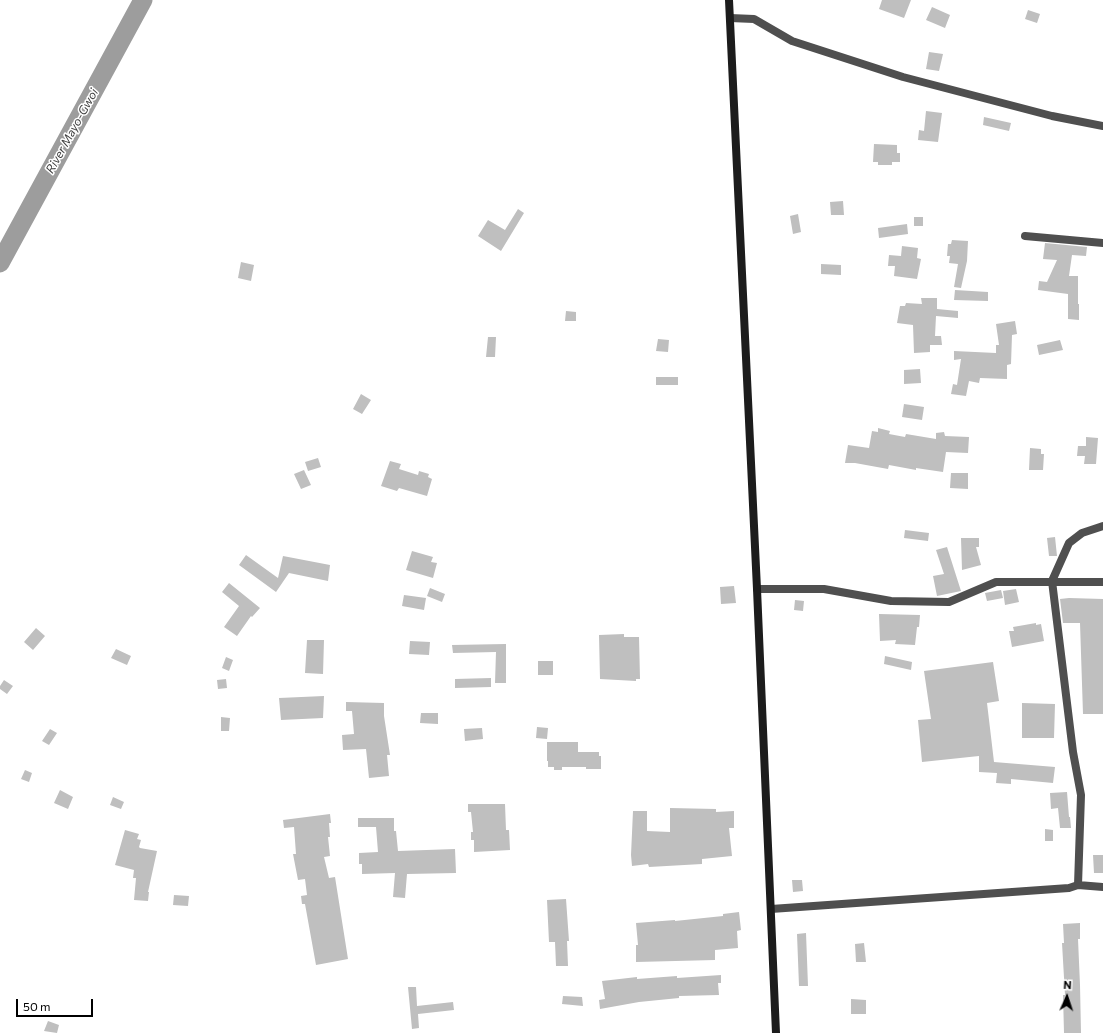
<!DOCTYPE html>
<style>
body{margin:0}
#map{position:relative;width:1103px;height:1033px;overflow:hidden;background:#fff;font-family:Commissioner,sans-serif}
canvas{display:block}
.north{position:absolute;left:1047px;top:977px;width:40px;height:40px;-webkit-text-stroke:3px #fff;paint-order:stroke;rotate:3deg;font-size:11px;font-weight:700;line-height:16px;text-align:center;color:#000}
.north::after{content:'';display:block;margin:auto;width:14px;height:18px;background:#000;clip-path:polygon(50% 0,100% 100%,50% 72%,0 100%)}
.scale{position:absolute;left:16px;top:999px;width:77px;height:18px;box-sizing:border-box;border:2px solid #000;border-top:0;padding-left:5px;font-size:12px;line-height:14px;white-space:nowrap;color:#000;-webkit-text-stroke:3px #fff;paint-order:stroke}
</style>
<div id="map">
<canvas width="1103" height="1033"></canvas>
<div class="north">N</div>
<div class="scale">50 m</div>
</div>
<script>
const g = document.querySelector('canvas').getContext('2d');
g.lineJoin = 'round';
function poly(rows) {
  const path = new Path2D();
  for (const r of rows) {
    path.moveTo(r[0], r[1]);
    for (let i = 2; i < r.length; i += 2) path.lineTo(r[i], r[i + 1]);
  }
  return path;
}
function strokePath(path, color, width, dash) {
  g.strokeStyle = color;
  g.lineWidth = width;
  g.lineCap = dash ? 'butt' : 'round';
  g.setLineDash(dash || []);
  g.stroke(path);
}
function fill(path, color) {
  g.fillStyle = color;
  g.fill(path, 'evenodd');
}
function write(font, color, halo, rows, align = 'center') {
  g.font = font + ' Commissioner,sans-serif';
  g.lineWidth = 3;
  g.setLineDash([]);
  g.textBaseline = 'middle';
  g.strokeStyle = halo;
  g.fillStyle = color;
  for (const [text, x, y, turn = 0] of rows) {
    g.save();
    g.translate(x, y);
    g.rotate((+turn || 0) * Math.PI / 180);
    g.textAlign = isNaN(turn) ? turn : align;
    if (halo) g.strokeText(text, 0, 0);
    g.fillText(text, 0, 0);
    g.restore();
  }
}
const river = poly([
 [0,263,143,0]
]);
const building = poly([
 [882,0,911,0,904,18,879,9],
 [932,7,950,15,945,28,926,20],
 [1028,10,1040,14,1037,23,1025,19],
 [929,52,943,54,939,71,926,69],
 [926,111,942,113,938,142,918,140,919,130,924,131],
 [984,117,1011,123,1009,131,983,125],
 [874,144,897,145,897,153,900,153,900,162,892,162,892,165,878,165,878,162,873,162],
 [843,201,844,215,831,215,830,202],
 [518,209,524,213,501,251,478,236,488,220,505,230],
 [798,214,801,232,793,234,790,216],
 [914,217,923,217,923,226,914,226],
 [907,224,908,234,879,238,878,228],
 [952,240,968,241,967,261,961,288,954,287,958,264,949,263,950,256,947,256,948,244,951,244],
 [1045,243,1087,247,1086,256,1072,255,1069,276,1078,276,1078,304,1079,304,1079,320,1068,319,1068,294,1038,290,1039,281,1047,282,1057,260,1043,259],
 [902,246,918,248,917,258,921,259,917,279,894,276,895,266,888,266,889,255,901,256],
 [241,262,254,265,251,281,238,278],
 [821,264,841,265,841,275,821,274],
 [955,290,988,292,988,301,954,300],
 [921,298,937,298,937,309,958,311,958,318,936,316,935,336,941,336,942,345,930,345,930,352,914,353,913,325,897,323,900,306,905,306,906,303,922,304],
 [566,311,576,312,576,321,565,321],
 [1015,321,1017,334,1012,335,1011,364,1007,365,1007,379,980,378,979,383,969,381,966,396,951,394,953,384,957,385,961,359,954,360,954,351,996,353,996,345,999,345,996,324],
 [488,337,496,337,495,357,486,357],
 [658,339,669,340,668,352,656,351],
 [1060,340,1063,350,1039,355,1037,345],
 [920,369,921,383,904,384,904,370],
 [656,377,678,377,678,385,656,385],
 [361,394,371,400,362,414,353,409],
 [904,404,924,407,922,420,902,417],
 [878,428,890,431,889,434,905,437,906,434,936,439,936,433,944,432,945,436,969,437,968,453,946,452,943,472,916,468,916,470,889,465,888,469,855,463,845,463,848,445,869,448,872,431,878,432],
 [1086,437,1098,438,1096,464,1084,464,1085,456,1077,456,1078,446,1086,446],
 [1030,448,1041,449,1041,454,1044,454,1043,470,1029,470],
 [318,458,321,467,308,471,305,462],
 [390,461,401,464,399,469,418,475,419,471,429,474,428,477,432,479,427,496,399,488,397,491,381,486],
 [304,470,311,485,301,489,294,474],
 [951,473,968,473,968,489,950,488],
 [905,530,929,533,928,541,904,538],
 [1055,537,1057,556,1049,556,1047,538],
 [961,538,979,538,979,547,976,547,981,565,962,570],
 [947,547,961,591,937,596,933,576,944,574,936,550],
 [412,551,433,557,431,562,437,563,433,578,406,570],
 [246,555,278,578,283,556,330,565,328,581,289,573,276,592,239,565],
 [229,583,260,608,252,617,251,616,237,636,224,627,239,606,222,592],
 [734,586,736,603,721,604,720,587],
 [430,588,445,594,442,602,427,596],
 [1016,589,1019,602,1005,605,1003,591],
 [1001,590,1003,598,987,601,985,593],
 [404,595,426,598,424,610,402,606],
 [1069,598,1103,599,1103,714,1083,714,1080,623,1063,623,1060,599],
 [795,600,804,601,803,611,794,610],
 [879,614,920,615,919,627,917,627,915,645,895,644,896,640,880,641],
 [1036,623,1036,625,1041,624,1044,641,1012,647,1009,631,1014,631,1013,627],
 [36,628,45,636,33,650,24,642],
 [624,634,624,637,639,637,640,679,636,679,636,681,600,679,599,635],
 [307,640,324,640,323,674,305,673],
 [410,641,430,642,429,655,409,654],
 [506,644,506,683,495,683,496,652,453,653,452,645],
 [116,649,131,656,127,665,111,658],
 [885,656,912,662,911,670,884,664],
 [226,657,233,660,229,671,222,668],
 [538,661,553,661,553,675,538,675],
 [993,662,999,701,987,703,994,762,1055,767,1053,783,1011,779,1011,784,996,783,997,773,979,772,979,756,922,762,918,720,931,719,924,671],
 [491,678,491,687,455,688,455,679],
 [226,679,227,688,218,689,217,680],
 [4,680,13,686,7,694,0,689,0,686],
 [324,696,323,718,281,720,279,698],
 [346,702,384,703,384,716,390,755,387,755,389,776,369,778,366,749,343,750,342,735,354,734,352,711,346,711],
 [1022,703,1055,704,1054,738,1022,738],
 [421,713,438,713,438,724,420,723],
 [221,717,230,718,229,731,221,731],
 [537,727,548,728,547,739,536,738],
 [482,728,483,739,465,741,464,729],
 [50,729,57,733,49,745,42,741],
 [547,742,578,742,578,752,599,752,599,756,601,756,601,769,586,769,586,767,562,767,562,770,554,770,554,767,548,767,548,761,547,761],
 [25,770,32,773,29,782,21,779],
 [60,790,73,797,68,809,54,803],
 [1067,792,1069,817,1070,817,1071,828,1060,828,1058,808,1051,809,1050,793],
 [113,797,124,802,121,809,110,805],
 [468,804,505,804,506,830,509,830,510,850,474,852,474,840,471,840,471,832,473,832,471,812,468,812],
 [670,808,716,809,716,812,734,811,734,828,729,828,732,856,702,859,702,864,649,867,648,864,632,866,631,855,633,811,647,811,647,831,670,832],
 [330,814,331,823,329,823,330,837,328,837,330,856,324,857,329,878,335,877,348,959,316,965,305,904,302,904,301,896,307,895,305,879,298,880,293,854,296,854,294,827,284,828,283,820],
 [358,818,394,818,394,831,396,831,398,851,455,849,456,873,407,874,405,898,393,897,395,873,362,874,362,864,359,864,359,853,378,852,376,827,358,827],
 [1045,829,1053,830,1053,841,1045,841],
 [125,830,139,834,137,839,141,840,139,847,140,848,157,851,148,892,149,892,148,901,134,900,136,878,133,878,134,870,115,865],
 [1093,855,1103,855,1103,873,1094,873],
 [792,880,802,880,803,891,793,892],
 [174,895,189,896,188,906,173,905],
 [566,899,569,941,567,941,568,966,556,966,555,942,549,942,547,900],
 [739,912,741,930,737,931,738,948,715,950,715,960,636,962,636,945,638,945,636,923,675,920,675,921,723,916,723,914],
 [1080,923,1080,939,1078,939,1080,985,1081,1033,1064,1033,1063,995,1065,995,1062,943,1064,943,1063,924],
 [806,933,808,986,799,986,797,934],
 [864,943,866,962,856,962,855,944],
 [721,975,721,983,718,983,719,995,679,996,679,998,639,1002,600,1009,599,1000,605,999,602,981,637,977,637,979,677,976,677,978],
 [408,987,416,987,417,1006,453,1002,454,1010,418,1014,419,1028,412,1029],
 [563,996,582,997,583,1006,562,1004],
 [851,999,866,1000,866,1014,851,1014],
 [48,1021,59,1025,57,1033,44,1031]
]);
const minor = poly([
 [730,18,754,19,792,41,903,77,1052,116,1103,126],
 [1025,236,1103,243],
 [757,589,824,589,891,601,949,602,996,582,1103,582],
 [1078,885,1081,795,1073,752,1052,581,1069,543,1082,533,1103,526],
 [771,909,1069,888,1078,885,1103,887]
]);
const secondary = poly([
 [729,0,757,589,776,1033]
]);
const waterNames = [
 ["River Mayo-Gwoi",72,131,-61]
];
strokePath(river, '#9d9d9d', 19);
fill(building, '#bfbfbf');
strokePath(minor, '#4f4f4f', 8);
strokePath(secondary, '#1c1c1c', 8);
write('italic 12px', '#3e3e3e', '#fff', waterNames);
</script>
